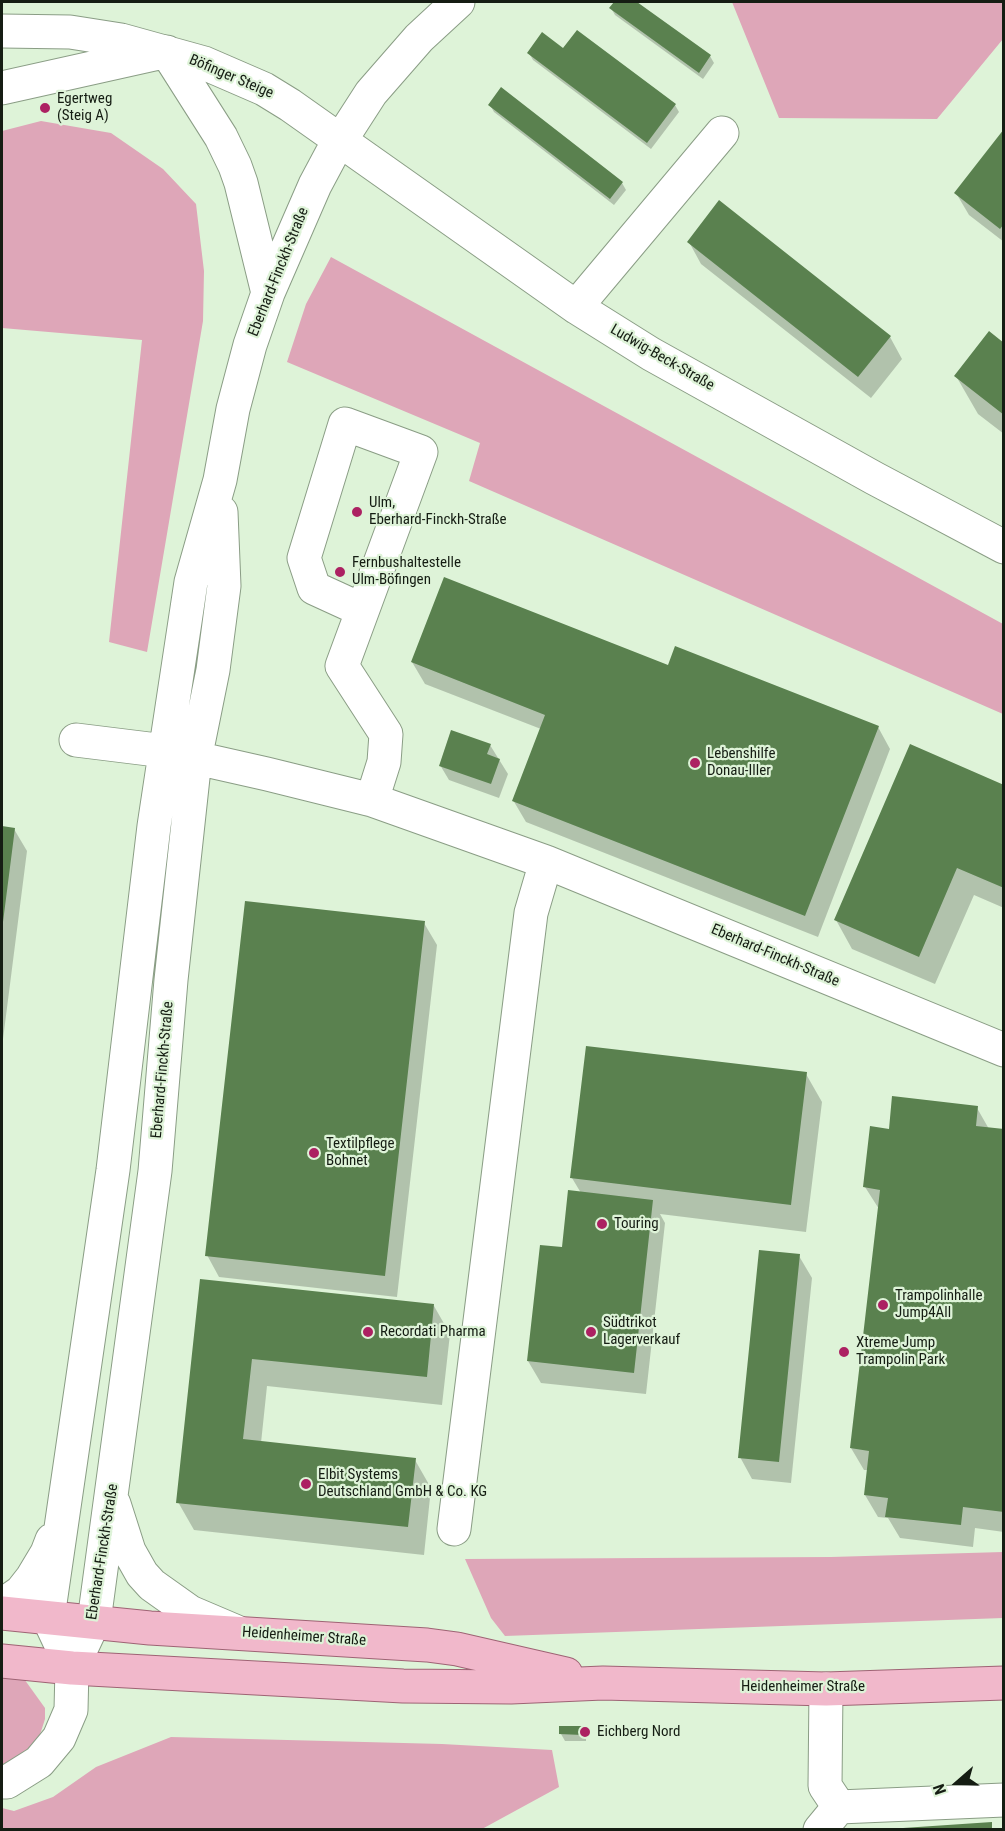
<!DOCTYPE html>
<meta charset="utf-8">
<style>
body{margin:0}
#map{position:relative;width:1005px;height:1831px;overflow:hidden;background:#def3d8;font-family:"Roboto Condensed",sans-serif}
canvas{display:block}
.frame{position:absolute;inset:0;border:3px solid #151d13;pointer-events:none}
.north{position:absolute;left:927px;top:1753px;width:60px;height:60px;-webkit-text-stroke:4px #def3d8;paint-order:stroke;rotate:250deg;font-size:16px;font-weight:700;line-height:24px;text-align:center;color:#151d13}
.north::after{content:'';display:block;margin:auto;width:21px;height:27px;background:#151d13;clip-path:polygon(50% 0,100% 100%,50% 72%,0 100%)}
</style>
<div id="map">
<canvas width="1005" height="1831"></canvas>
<div class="frame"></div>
<div class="north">N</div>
</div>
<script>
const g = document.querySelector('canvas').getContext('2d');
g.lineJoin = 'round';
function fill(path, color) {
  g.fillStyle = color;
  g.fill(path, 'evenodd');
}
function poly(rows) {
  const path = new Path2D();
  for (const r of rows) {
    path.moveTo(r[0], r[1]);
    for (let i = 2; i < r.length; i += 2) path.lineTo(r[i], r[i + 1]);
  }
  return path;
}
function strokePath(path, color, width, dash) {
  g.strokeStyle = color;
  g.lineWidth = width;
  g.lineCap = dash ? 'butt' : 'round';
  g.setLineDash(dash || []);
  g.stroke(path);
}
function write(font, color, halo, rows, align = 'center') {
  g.font = font + ' "Roboto Condensed",sans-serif';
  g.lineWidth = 4.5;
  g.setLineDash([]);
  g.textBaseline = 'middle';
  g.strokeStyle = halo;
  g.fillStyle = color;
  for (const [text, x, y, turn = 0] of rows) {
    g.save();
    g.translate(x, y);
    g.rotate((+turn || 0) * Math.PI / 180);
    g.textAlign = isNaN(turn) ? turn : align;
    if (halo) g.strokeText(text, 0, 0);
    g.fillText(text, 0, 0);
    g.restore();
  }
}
const green = poly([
 [732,2,1003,2,1003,39,937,119,779,118],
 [41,121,111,133,163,169,196,204,204,271,203,321,147,652,109,642,142,340,2,328,2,131],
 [331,257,1003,624,1003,714,469,481,480,443,287,362,306,304],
 [1003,1552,1003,1618,505,1636,491,1618,465,1559,831,1557],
 [2,1670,22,1676,45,1708,45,1719,38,1741,16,1762,2,1766],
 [171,1737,442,1744,552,1750,559,1787,482,1829,2,1829,2,1808,14,1811,53,1797,96,1767]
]);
const shadow = poly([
 [615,2,634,2,710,56,714,63,703,79,615,15,611,8],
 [564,51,675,105,679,112,651,149,533,60,529,53],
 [490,105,622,183,626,190,614,205,494,112],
 [1004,131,1004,242,969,215,956,193],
 [689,242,890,337,902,359,871,398,701,264],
 [1004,345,1004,434,978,414,956,376],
 [412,662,668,667,878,727,890,749,818,937,526,822,513,800,541,729,425,684],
 [490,745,508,774,499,798,449,780,440,765],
 [1004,786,1004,908,974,895,935,984,852,949,836,920],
 [2,827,14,829,27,851,2,1047],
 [424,923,437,945,397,1297,219,1277,207,1255],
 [806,1074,822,1102,806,1232,660,1214,665,1223,646,1394,541,1383,528,1361,581,1193,572,1178],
 [977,1108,989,1129,1004,1130,1004,1532,975,1528,973,1547,900,1538,888,1518,878,1517,865,1495,868,1470,864,1470,851,1448,879,1209,865,1187,890,1130],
 [799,1256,812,1278,791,1483,752,1479,740,1457],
 [202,1281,434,1306,450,1334,442,1405,267,1386,261,1443,415,1460,431,1488,424,1555,194,1530,178,1502],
 [582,1727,586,1734,586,1741,565,1741,561,1734]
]);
const building = poly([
 [614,2,637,2,711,55,699,73,609,8],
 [577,30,676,104,647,143,527,53,542,32,563,48],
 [501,87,623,182,610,199,488,105],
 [1004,129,1004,224,1000,229,954,193],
 [719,200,891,336,858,377,687,242],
 [989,331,1004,343,1004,415,954,376],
 [444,577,668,665,675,646,879,726,805,916,512,801,545,715,411,662],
 [451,730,491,744,487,754,500,759,491,784,439,766],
 [910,744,1004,785,1004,888,957,868,919,957,834,920],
 [2,826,15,828,3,922,2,922],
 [245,901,425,921,385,1276,205,1256],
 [586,1046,807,1072,791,1205,570,1178],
 [892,1096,978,1106,976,1126,1004,1129,1004,1512,963,1507,961,1525,885,1517,888,1498,864,1495,869,1451,850,1448,880,1190,863,1187,870,1126,889,1129],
 [568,1190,653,1200,634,1373,527,1361,540,1245,562,1247],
 [759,1250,800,1254,779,1462,738,1458],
 [200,1279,434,1304,427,1377,252,1359,243,1439,416,1458,408,1527,176,1503],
 [559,1726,582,1726,582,1735,559,1734],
 [992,1822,992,1830,903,1830,903,1828]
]);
const minor = poly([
 [2,31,70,32,121,40,204,63,264,89,290,105,576,307,651,354,874,478,1004,547],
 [167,52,221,137,235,166,241,183,268,293],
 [2,88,159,53],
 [576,307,722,133],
 [362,610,314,588,304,558,345,424,421,452,342,666,386,734,384,762,372,800],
 [76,740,165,751,267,774,372,800,546,862,1004,1050],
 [114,1504,129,1551,142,1574,152,1585,190,1612,237,1632],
 [454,1529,531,913,546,862],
 [2,1605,21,1592,32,1578,47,1553,52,1540],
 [72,1668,48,1617,113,1170,154,826,191,582,220,480,233,409,250,345,268,293,315,185,331,155,371,93,419,38,458,2],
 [826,1689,825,1786,839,1807],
 [2,1782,7,1782,39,1762,59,1738,71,1710,72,1668,94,1621,155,1171,171,980,195,759,213,670,224,586,221,512],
 [820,1830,839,1807,1004,1800]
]);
const major = poly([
 [2,1613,150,1628,427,1645,457,1649,566,1674],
 [2,1661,72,1668,403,1686,511,1687,603,1683,826,1689,1004,1683]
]);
const markers = [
 [45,108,6,"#ac2162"],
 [357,512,6,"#ac2162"],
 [340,572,6,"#ac2162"],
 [695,763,6,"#ac2162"],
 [314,1153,6,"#ac2162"],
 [602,1224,6,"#ac2162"],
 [883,1305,6,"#ac2162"],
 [368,1332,6,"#ac2162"],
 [591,1332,6,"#ac2162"],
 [844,1352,6,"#ac2162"],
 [306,1484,6,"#ac2162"],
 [585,1732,6,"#ac2162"]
];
const streetNames = [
 ["Böfinger Steige",231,77,23],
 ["Eberhard-Finckh-Straße",279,272,-68],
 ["Ludwig-Beck-Straße",662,358,30],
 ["Eberhard-Finckh-Straße",775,956,23],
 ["Eberhard-Finckh-Straße",163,1070,-85],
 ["Eberhard-Finckh-Straße",103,1552,-81],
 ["Heidenheimer Straße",304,1637,4],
 ["Heidenheimer Straße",803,1687]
];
const poiNames = [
 ["Egertweg",57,99],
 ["(Steig A)",57,116],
 ["Ulm,",369,503],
 ["Eberhard-Finckh-Straße",369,520],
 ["Fernbushaltestelle",352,563],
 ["Ulm-Böfingen",352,580],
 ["Lebenshilfe",707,754],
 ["Donau-Iller",707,771],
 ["Textilpflege",326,1144],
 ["Bohnet",326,1161],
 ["Touring",614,1224],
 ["Trampolinhalle",895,1296],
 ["Jump4All",895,1313],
 ["Südtrikot",603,1323],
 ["Lagerverkauf",603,1340],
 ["Recordati Pharma",380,1332],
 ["Xtreme Jump",856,1343],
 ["Trampolin Park",856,1360],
 ["Elbit Systems",318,1475],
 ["Deutschland GmbH & Co. KG",318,1492],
 ["Eichberg Nord",597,1732]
];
fill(green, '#dea6b8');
fill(shadow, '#0003');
fill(building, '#5a814f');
strokePath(minor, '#8a9d85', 35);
strokePath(major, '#9e6374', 35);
strokePath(minor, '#fff', 33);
strokePath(major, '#f1b8cb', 33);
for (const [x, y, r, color] of markers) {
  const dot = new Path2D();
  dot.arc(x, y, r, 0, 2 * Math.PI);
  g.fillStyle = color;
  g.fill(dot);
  strokePath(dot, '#def3d8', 2);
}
write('15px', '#151d13', '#def3d8', streetNames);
write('15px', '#151d13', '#def3d8', poiNames, 'left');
</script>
